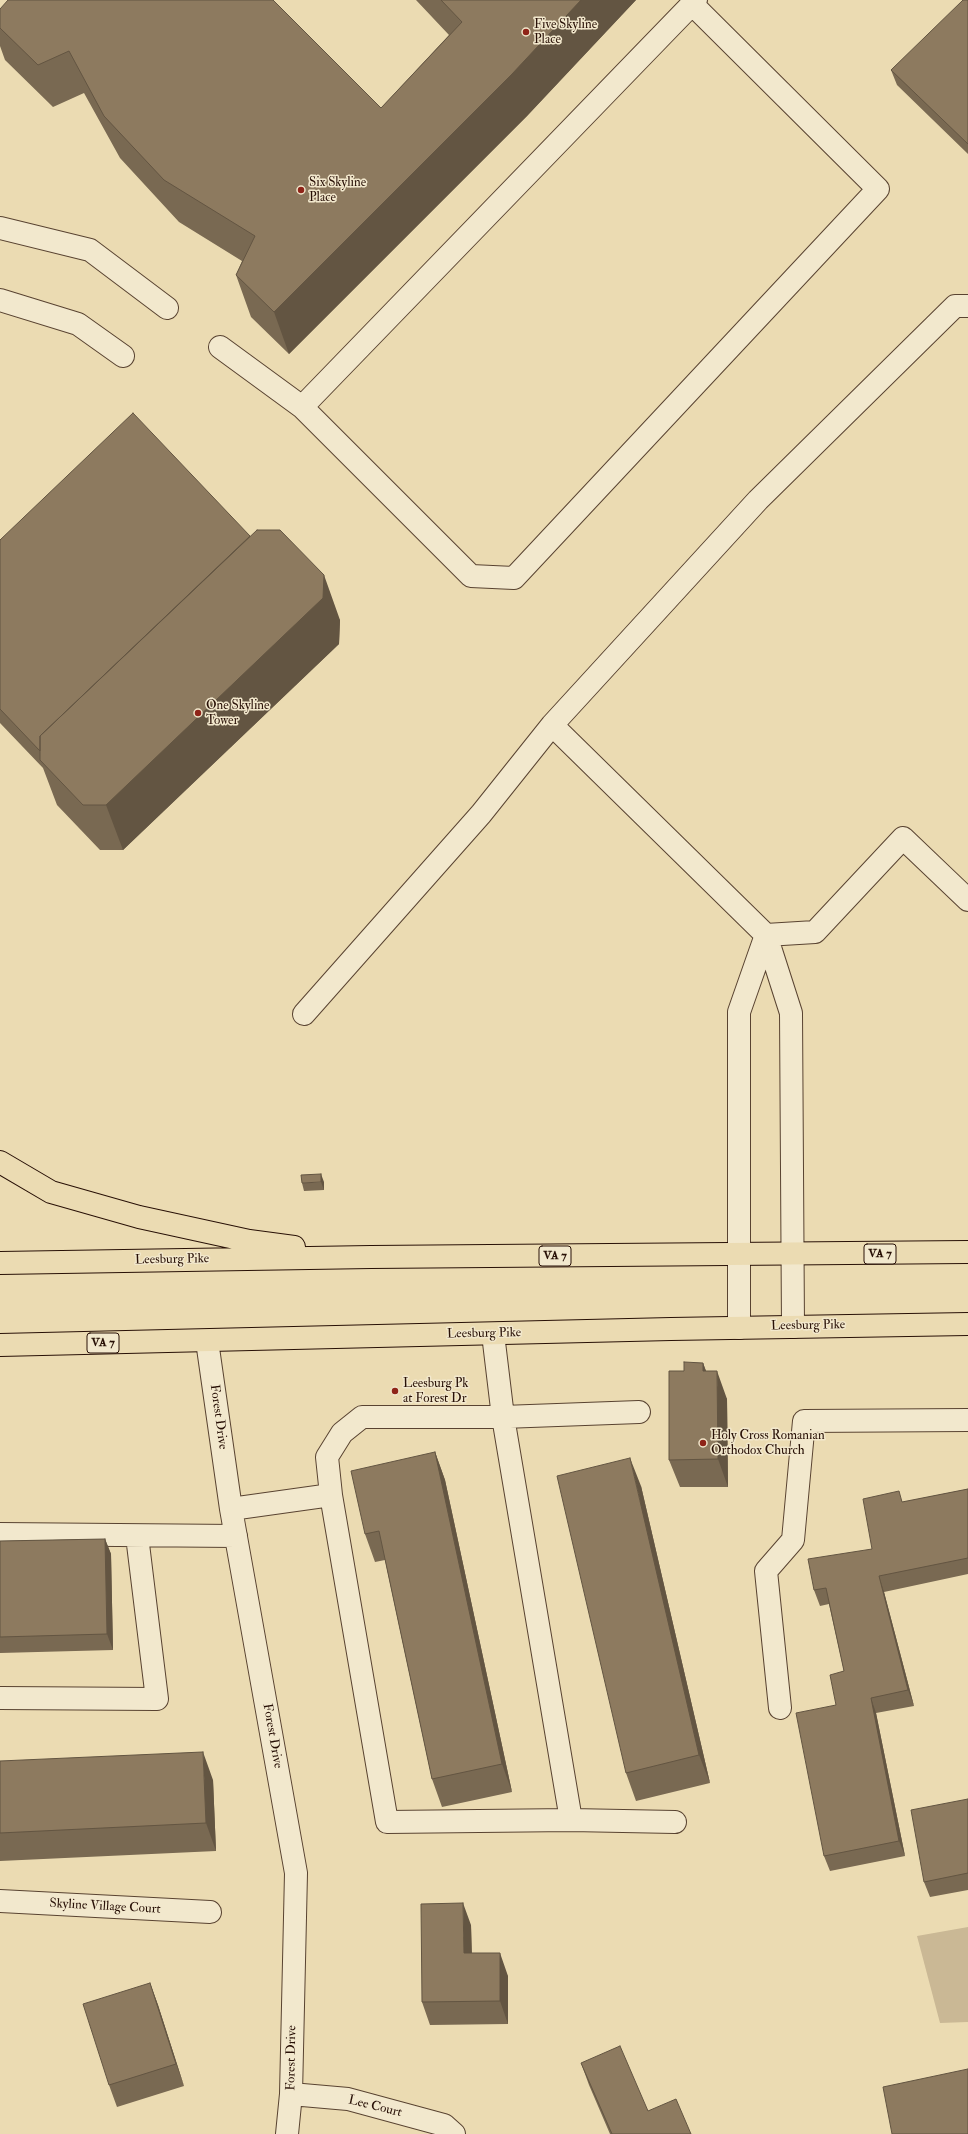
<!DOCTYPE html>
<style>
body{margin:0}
canvas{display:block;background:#ebdbb2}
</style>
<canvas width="968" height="2134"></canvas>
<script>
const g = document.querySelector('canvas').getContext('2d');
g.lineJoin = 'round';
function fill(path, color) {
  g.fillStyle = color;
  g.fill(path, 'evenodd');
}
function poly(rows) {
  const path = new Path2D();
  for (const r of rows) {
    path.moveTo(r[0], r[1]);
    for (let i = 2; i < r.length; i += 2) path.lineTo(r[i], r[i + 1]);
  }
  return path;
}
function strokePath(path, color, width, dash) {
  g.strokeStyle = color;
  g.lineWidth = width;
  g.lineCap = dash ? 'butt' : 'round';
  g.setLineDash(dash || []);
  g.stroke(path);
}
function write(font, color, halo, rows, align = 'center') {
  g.font = font + ' "IM FELL Double Pica",serif';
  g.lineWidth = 3;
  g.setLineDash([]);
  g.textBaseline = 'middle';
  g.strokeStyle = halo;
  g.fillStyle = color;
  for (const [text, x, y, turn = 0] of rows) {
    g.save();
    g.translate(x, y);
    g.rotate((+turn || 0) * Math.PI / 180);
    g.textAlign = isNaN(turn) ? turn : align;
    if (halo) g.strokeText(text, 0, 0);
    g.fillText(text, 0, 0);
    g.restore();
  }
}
const green = poly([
 [968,1927,968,2022,940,2023,917,1936]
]);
const minor = poly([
 [0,228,90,250,167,308],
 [0,300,78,324,123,356],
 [220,347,302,407,471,576,514,578,878,189,692,4],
 [302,407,696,0],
 [766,935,815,932,903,838,968,900],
 [304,1014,481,814,552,725],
 [793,1327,791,1013,766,935,552,725,758,500,955,306,968,306],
 [739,1328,739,1012,766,935],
 [207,1341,231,1509,296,1873,291,2094,287,2134],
 [331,1495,327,1457,342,1433,362,1417,503,1417,639,1412],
 [231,1509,331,1495,387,1822,571,1820,503,1417,493,1334],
 [0,1534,236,1536],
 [0,1698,157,1699,137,1536],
 [780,1708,766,1571,793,1540,804,1421,968,1420],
 [571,1820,675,1822],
 [0,1901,210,1912],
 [291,2094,348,2099,444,2125,454,2134]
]);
const major = poly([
 [0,1162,51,1192,139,1217,249,1241,294,1247],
 [0,1263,371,1257,968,1252],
 [0,1345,671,1329,968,1324]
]);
const wall = poly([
 [416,0,636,0,527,116,289,354,251,317,236,275,242,261,179,222,120,158,84,93,53,107,5,60,0,46,0,9,381,108,449,35],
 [968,0,968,154,897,85,891,70],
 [250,536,340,620,339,644,123,850,100,850,57,805,43,768,0,723,0,540],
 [324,1182,324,1190,304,1191,302,1183],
 [703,1363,706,1371,727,1399,728,1487,680,1487,669,1460,684,1371],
 [435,1452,445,1480,512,1792,442,1807,432,1779,385,1560,375,1562,365,1534],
 [641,1486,710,1783,636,1801,626,1773],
 [968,1489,968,1574,884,1592,914,1706,876,1713,905,1856,830,1871,824,1856,836,1705,844,1671,829,1604,820,1606,814,1590,872,1549,903,1502],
 [105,1539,111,1554,113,1650,0,1653,0,1541],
 [0,1761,213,1780,216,1851,0,1861],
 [968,1799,968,1890,930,1897,924,1882],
 [471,1925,472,1953,508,1976,508,2024,430,2025,422,2002],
 [150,1983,158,2005,184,2086,117,2107,109,2085],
 [581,2063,648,2111,691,2134,610,2134,589,2085]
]);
const shadedWall = poly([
 [581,0,636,0,527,116,289,354,274,312],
 [324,575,340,620,339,644,123,850,106,805],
 [321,1174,324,1182,324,1190,321,1182],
 [703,1363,713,1390,703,1371],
 [717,1371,727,1399,728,1487,718,1459],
 [435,1452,445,1480,512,1792,502,1764],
 [630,1458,641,1486,710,1783,699,1755],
 [105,1539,111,1554,113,1650,107,1634],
 [879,1576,884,1592,914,1706,908,1690],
 [871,1698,876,1713,905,1856,899,1841],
 [203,1752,213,1780,216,1851,206,1823],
 [463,1903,471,1925,472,1976,464,1953],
 [500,1953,508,1976,508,2024,500,2001],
 [150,1983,158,2005,184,2086,176,2064]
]);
const building = poly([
 [8,0,273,0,381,108,462,22,441,0,581,0,512,74,274,312,236,275,255,236,164,180,104,116,69,51,38,65,0,28,0,9,8,0],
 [963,0,968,0,968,144,891,70,963,0],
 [133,413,250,536,40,736,40,751,0,709,0,540,133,413],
 [257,530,280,530,324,575,323,598,106,805,83,805,40,760,40,736,257,530],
 [321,1174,321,1182,302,1183,301,1175,321,1174],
 [684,1362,703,1363,703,1371,717,1371,718,1459,669,1460,669,1371,684,1371,684,1362],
 [435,1452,502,1764,432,1779,379,1531,365,1534,351,1471,435,1452],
 [630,1458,699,1755,626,1773,557,1476,630,1458],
 [968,1489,968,1558,879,1576,908,1690,871,1698,899,1841,824,1856,796,1713,836,1705,830,1675,844,1671,826,1588,814,1590,808,1559,872,1549,863,1499,899,1491,902,1502,968,1489],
 [105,1539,107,1634,0,1637,0,1541,105,1539],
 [203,1752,206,1823,0,1833,0,1761,203,1752],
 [968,1799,968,1873,924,1882,911,1810,968,1799],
 [463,1903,464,1953,500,1953,500,2001,422,2002,421,1904,463,1903],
 [150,1983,176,2064,109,2085,83,2004,150,1983],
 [620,2046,648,2111,676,2099,691,2134,612,2134,581,2063,620,2046],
 [968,2069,968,2134,892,2134,883,2087,968,2069]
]);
const markers = [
 [526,32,4,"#8f2418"],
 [301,190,4,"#8f2418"],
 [198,713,4,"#8f2418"],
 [395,1391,4,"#8f2418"],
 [703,1443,4,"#8f2418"]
];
const shields = [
 [880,1254,32],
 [555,1256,32],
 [103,1343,32]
];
const shieldNames = [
 ["VA 7",880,1254],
 ["VA 7",555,1256],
 ["VA 7",103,1343]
];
const poiNames = [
 ["Five Skyline",534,25],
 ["Place",534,40],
 ["Six Skyline",309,183],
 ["Place",309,198],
 ["One Skyline",206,706],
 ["Tower",206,721],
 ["Leesburg Pk",403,1384],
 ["at Forest Dr",403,1399],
 ["Holy Cross Romanian",711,1436],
 ["Orthodox Church",711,1451]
];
const streetNames = [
 ["Leesburg Pike",172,1260,-1],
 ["Leesburg Pike",808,1326,-1],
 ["Leesburg Pike",484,1334,-1],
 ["Forest Drive",218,1417,82],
 ["Forest Drive",272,1736,80],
 ["Skyline Village Court",105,1907,3],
 ["Forest Drive",292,2058,-89],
 ["Lee Court",375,2107,14]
];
fill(green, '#cab895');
strokePath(minor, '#594331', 24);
strokePath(major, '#281006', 24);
strokePath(minor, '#f2e8cd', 22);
strokePath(major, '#ebdbb2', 22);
fill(wall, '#796952');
fill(shadedWall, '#635542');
fill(building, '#8d7a5f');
strokePath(building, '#635542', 1);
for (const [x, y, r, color] of markers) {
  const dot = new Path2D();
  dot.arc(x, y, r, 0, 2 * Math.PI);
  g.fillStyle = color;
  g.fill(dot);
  strokePath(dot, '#f2e8cd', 1.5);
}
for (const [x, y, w] of shields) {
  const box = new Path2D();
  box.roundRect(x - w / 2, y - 10, w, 20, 3);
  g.fillStyle = '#f2e8cd';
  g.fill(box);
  strokePath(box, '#281006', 1);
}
write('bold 12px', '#281006', null, shieldNames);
write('13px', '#281006', '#f2e8cd', poiNames, 'left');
write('13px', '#281006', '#f2e8cd', streetNames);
</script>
